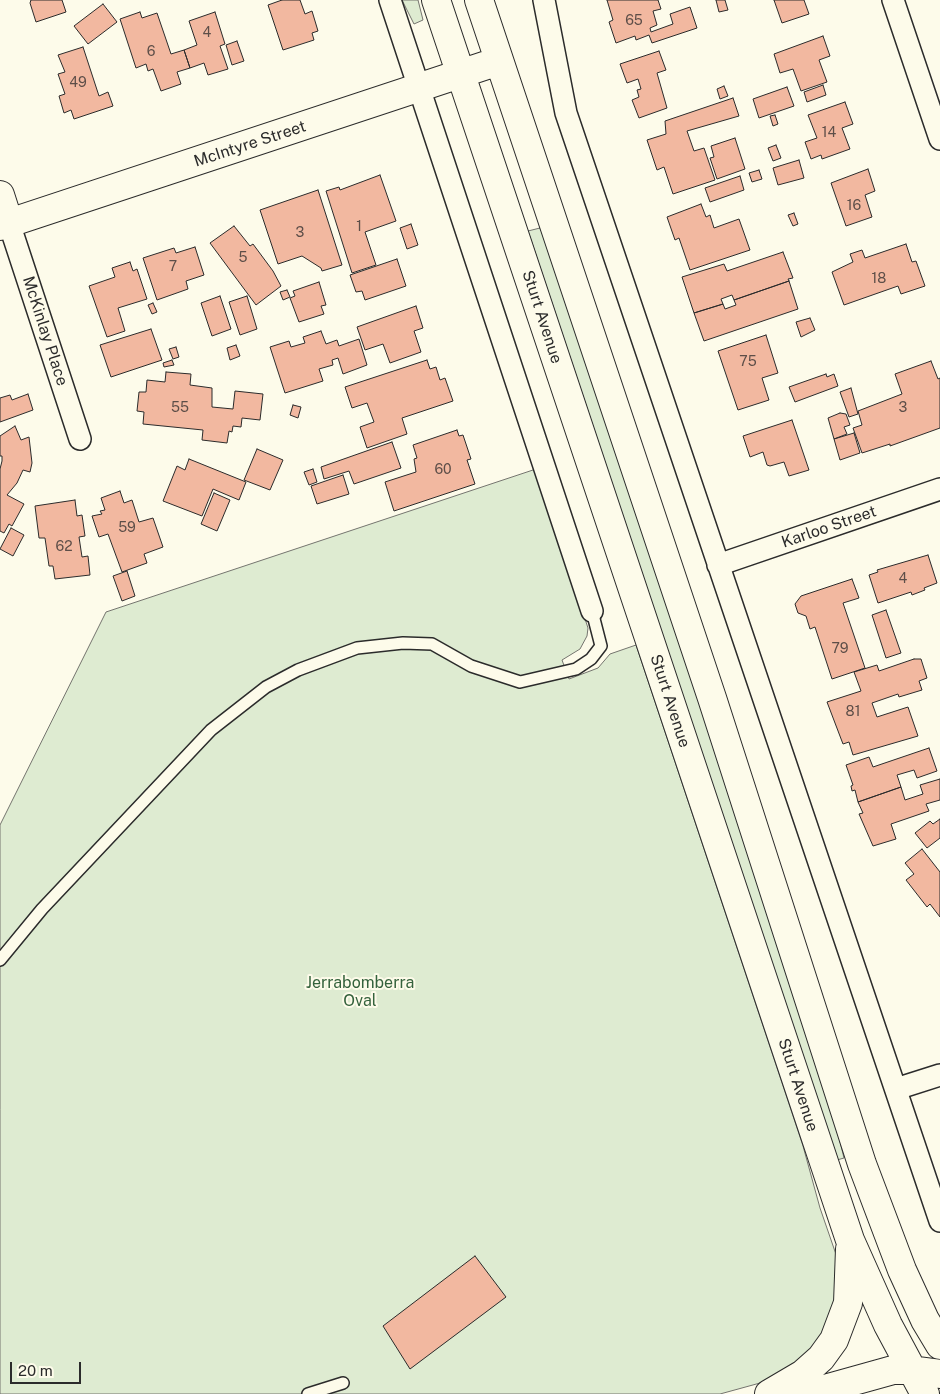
<!DOCTYPE html>
<style>
body{margin:0}
#map{position:relative;width:940px;height:1394px;overflow:hidden;background:#fdfbea;font-family:"Public Sans",sans-serif}
canvas{display:block}
.scale{position:absolute;left:10px;top:1362px;width:71px;height:22px;box-sizing:border-box;border:2px solid #2b2b2b;border-top:0;padding-left:6px;font-size:15px;line-height:18px;white-space:nowrap;color:#2b2b2b;-webkit-text-stroke:4px #fdfbea;paint-order:stroke}
</style>
<div id="map">
<canvas width="940" height="1394"></canvas>
<div class="scale">20 m</div>
</div>
<script>
const g = document.querySelector('canvas').getContext('2d');
g.lineJoin = 'round';
function fill(path, color) {
  g.fillStyle = color;
  g.fill(path, 'evenodd');
}
function poly(rows) {
  const path = new Path2D();
  for (const r of rows) {
    path.moveTo(r[0], r[1]);
    for (let i = 2; i < r.length; i += 2) path.lineTo(r[i], r[i + 1]);
  }
  return path;
}
function strokePath(path, color, width, dash) {
  g.strokeStyle = color;
  g.lineWidth = width;
  g.lineCap = dash ? 'butt' : 'round';
  g.setLineDash(dash || []);
  g.stroke(path);
}
function write(font, color, halo, rows, align = 'center') {
  g.font = font + ' "Public Sans",sans-serif';
  g.lineWidth = 4;
  g.setLineDash([]);
  g.textBaseline = 'middle';
  g.strokeStyle = halo;
  g.fillStyle = color;
  for (const [text, x, y, turn = 0] of rows) {
    g.save();
    g.translate(x, y);
    g.rotate((+turn || 0) * Math.PI / 180);
    g.textAlign = isNaN(turn) ? turn : align;
    if (halo) g.strokeText(text, 0, 0);
    g.fillText(text, 0, 0);
    g.restore();
  }
}
const green = poly([
 [402,0,418,0,423,20,414,24,402,0],
 [540,228,554,261,828,1092,844,1158,837,1160,528,231,540,228],
 [536,469,588,628,587,636,580,649,562,660,569,679,598,668,610,654,636,645,803,1146,820,1208,839,1263,840,1287,818,1348,771,1380,720,1394,0,1394,0,825,106,612,536,469]
]);
const building = poly([
 [31,0,62,0,66,12,36,22,30,3,31,0],
 [282,0,300,0,305,14,312,11,318,31,312,33,314,40,283,50,268,5,282,0],
 [607,0,658,0,661,9,653,11,657,25,650,28,651,32,673,24,670,14,690,7,697,28,652,43,649,35,636,40,635,36,616,43,609,22,613,20,607,0],
 [716,0,725,0,728,10,719,12,716,0],
 [774,0,804,0,809,14,782,23,774,0],
 [103,4,117,22,88,44,74,26,103,4],
 [140,12,142,18,157,13,171,54,184,50,190,68,177,72,181,84,161,91,153,69,148,71,146,64,136,68,120,19,140,12],
 [215,12,225,44,220,46,228,69,208,75,204,63,190,68,184,50,197,45,189,21,215,12],
 [823,36,830,56,819,60,827,82,801,91,793,69,780,73,774,54,823,36],
 [237,41,244,61,232,65,226,45,237,41],
 [83,47,99,96,108,92,113,106,74,119,71,110,64,113,59,96,65,94,58,74,65,72,58,55,83,47],
 [659,51,666,70,657,73,667,108,639,118,632,100,639,97,637,90,641,89,638,79,627,83,620,64,659,51],
 [823,85,826,95,807,102,804,92,823,85],
 [724,86,728,96,720,99,717,89,724,86],
 [787,87,794,106,759,118,753,99,787,87],
 [733,98,739,116,687,131,694,151,704,148,715,180,673,194,664,167,657,170,647,140,666,134,665,121,733,98],
 [845,102,853,124,842,128,850,149,822,159,821,155,811,159,805,142,817,138,808,115,845,102],
 [775,115,778,124,773,126,770,116,775,115],
 [735,138,745,169,717,179,710,158,714,157,711,146,735,138],
 [776,145,781,158,773,161,768,148,776,145],
 [799,160,804,178,778,185,773,168,799,160],
 [868,169,875,191,865,195,872,217,846,226,831,183,868,169],
 [759,170,762,179,752,182,749,173,759,170],
 [380,175,396,221,365,232,376,265,352,273,326,191,339,187,340,190,380,175],
 [740,176,744,190,710,202,705,188,740,176],
 [318,190,342,265,322,271,321,268,302,256,278,264,260,210,318,190],
 [701,204,706,217,710,215,714,228,739,219,750,250,690,270,679,238,675,240,667,217,701,204],
 [794,213,798,224,793,226,788,215,794,213],
 [411,224,418,245,407,249,400,228,411,224],
 [234,226,250,246,253,244,273,271,281,286,256,305,210,243,234,226],
 [906,244,912,262,916,261,925,286,901,294,898,286,844,305,832,272,853,262,850,254,862,250,865,258,906,244],
 [195,247,204,275,186,281,188,289,157,300,143,258,174,248,176,253,195,247],
 [783,252,793,278,788,279,789,281,734,300,732,295,721,299,723,304,694,313,682,277,724,264,727,271,783,252],
 [397,259,406,286,365,300,362,291,356,292,350,275,397,259],
 [130,262,133,271,137,269,147,299,118,308,125,331,107,337,89,286,115,277,112,268,130,262],
 [789,281,798,309,704,341,694,313,723,304,725,309,736,305,734,300,789,281],
 [319,282,326,305,321,306,324,314,299,322,290,298,295,296,293,291,319,282],
 [287,290,290,297,283,300,280,292,287,290],
 [220,296,231,329,212,336,201,303,220,296],
 [247,296,257,329,240,335,229,302,247,296],
 [153,303,157,312,152,314,148,305,153,303],
 [416,306,423,328,414,331,421,352,390,363,383,344,365,350,357,327,416,306],
 [810,318,815,330,801,337,796,322,810,318],
 [151,329,162,360,111,377,100,345,151,329],
 [321,331,326,344,337,340,339,346,359,339,367,365,343,374,338,358,332,360,333,365,319,369,323,381,285,393,270,347,289,341,291,347,305,343,303,337,321,331],
 [766,335,778,373,762,378,769,400,738,410,718,351,766,335],
 [236,345,240,356,230,360,227,348,236,345],
 [176,347,179,357,173,359,169,349,176,347],
 [172,360,174,365,164,367,163,363,172,360],
 [427,360,430,369,436,367,440,380,445,378,453,401,402,418,407,434,367,448,360,427,374,422,367,403,352,408,345,387,427,360],
 [931,361,938,379,940,378,940,428,890,446,890,444,862,453,853,428,862,425,858,411,902,394,895,374,931,361],
 [166,372,191,374,190,385,212,388,212,407,233,409,235,391,263,394,260,420,242,418,241,427,233,426,232,432,229,431,227,443,202,440,203,430,143,424,144,412,137,411,139,392,146,392,147,380,165,382,166,372],
 [826,374,827,377,834,374,838,386,795,402,789,387,826,374],
 [851,388,858,414,849,417,840,392,851,388],
 [28,394,33,410,0,422,0,398,10,395,12,400,28,394],
 [293,405,301,407,298,418,290,415,293,405],
 [840,413,846,414,850,425,844,427,847,434,834,439,828,418,840,413],
 [792,420,809,470,789,476,784,462,770,466,767,465,763,452,750,457,743,436,792,420],
 [15,426,21,440,29,437,32,463,30,472,23,470,17,483,7,495,24,504,12,526,9,524,4,533,0,531,0,469,2,461,2,456,0,456,0,436,15,426],
 [457,430,459,436,463,435,471,459,467,460,475,484,394,511,385,482,416,472,414,459,417,458,413,445,457,430],
 [854,433,860,453,840,460,834,439,854,433],
 [392,442,401,468,354,484,349,471,324,479,321,467,392,442],
 [257,449,283,460,270,490,244,480,257,449],
 [189,459,246,482,239,500,213,489,202,516,163,501,177,466,185,470,189,459],
 [313,469,317,482,309,485,304,472,313,469],
 [343,475,349,494,317,504,311,486,343,475],
 [120,491,124,503,132,500,139,522,153,518,163,547,144,554,147,563,122,572,108,534,99,537,92,516,102,514,100,511,105,510,101,498,120,491],
 [214,493,230,500,217,531,201,524,214,493],
 [75,500,77,516,82,515,85,536,79,537,82,557,88,556,90,575,55,579,53,566,49,566,45,538,39,538,35,506,75,500],
 [11,528,24,535,13,556,0,549,11,528],
 [928,555,937,583,924,588,925,590,912,595,911,592,878,603,869,575,878,572,877,570,928,555],
 [127,571,135,596,122,601,113,576,127,571],
 [852,579,859,598,843,603,865,668,832,679,815,627,810,629,806,616,798,613,795,604,801,596,852,579],
 [886,610,901,653,886,658,872,615,886,610],
 [914,659,921,659,927,678,919,681,922,690,899,697,898,694,872,703,877,717,908,707,918,736,853,755,849,742,843,744,827,702,861,691,854,672,877,665,879,671,914,659],
 [929,748,937,771,917,778,914,770,897,775,901,787,858,802,855,790,852,791,851,786,853,785,846,765,869,757,873,767,929,748],
 [940,779,940,800,926,804,929,811,891,824,896,839,873,846,859,814,863,813,858,802,901,787,905,800,923,794,920,785,940,779],
 [940,819,940,838,927,848,915,833,930,821,933,824,940,819],
 [922,849,940,872,940,917,930,904,927,907,906,880,914,874,905,863,922,849],
 [475,1256,506,1297,410,1369,383,1326,475,1256]
]);
const lane = poly([
 [0,960,42,909,211,730,266,687,298,670,357,648,403,643,432,644,471,666,520,682,576,669,591,659,601,646,592,611],
 [308,1394,343,1383]
]);
const street = poly([
 [390,0,592,611],
 [544,0,566,113,940,1221],
 [893,0,940,139],
 [9,223,80,439],
 [718,565,940,489],
 [896,1089,940,1075]
]);
const secondary = poly([
 [436,0,850,1240,888,1325,925,1394],
 [479,0,712,698,862,1164,902,1270,925,1320,940,1345],
 [0,195,9,223],
 [0,226,499,61],
 [769,1394,803,1374,821,1358,834,1340,848,1303,850,1249],
 [807,1394,893,1370,911,1370,940,1374]
]);
const numberNames = [
 ["65",634,21],
 ["4",207,33],
 ["6",151,52],
 ["49",78,83],
 ["14",829,133],
 ["16",854,206],
 ["1",359,227],
 ["3",300,233],
 ["5",243,258],
 ["7",173,267],
 ["18",879,279],
 ["75",748,362],
 ["55",180,408],
 ["3",903,408],
 ["60",443,470],
 ["59",127,528],
 ["62",64,547],
 ["4",903,579],
 ["79",840,649],
 ["81",853,712]
];
const streetNames = [
 ["McIntyre Street",250,144,-18],
 ["Sturt Avenue",542,317,72],
 ["McKinlay Place",45,331,72],
 ["Karloo Street",829,527,-19],
 ["Sturt Avenue",670,701,72],
 ["Sturt Avenue",798,1085,72]
];
const parkNames = [
 ["Jerrabomberra",360,983],
 ["Oval",360,1001]
];
fill(green, '#deebd1');
strokePath(green, '#74746e', 1);
fill(building, '#f2b8a0');
strokePath(building, '#2b2b2b', 1);
strokePath(lane, '#2b2b2b', 14);
strokePath(street, '#2b2b2b', 24);
strokePath(secondary, '#2b2b2b', 30);
strokePath(lane, '#fdfbea', 11);
strokePath(street, '#fdfbea', 21);
strokePath(secondary, '#fdfbea', 28);
write('14px', '#5d4e48', null, numberNames);
write('16px', '#2b2b2b', '#fdfbea', streetNames);
write('16px', '#34623c', '#fdfbea', parkNames);
</script>
